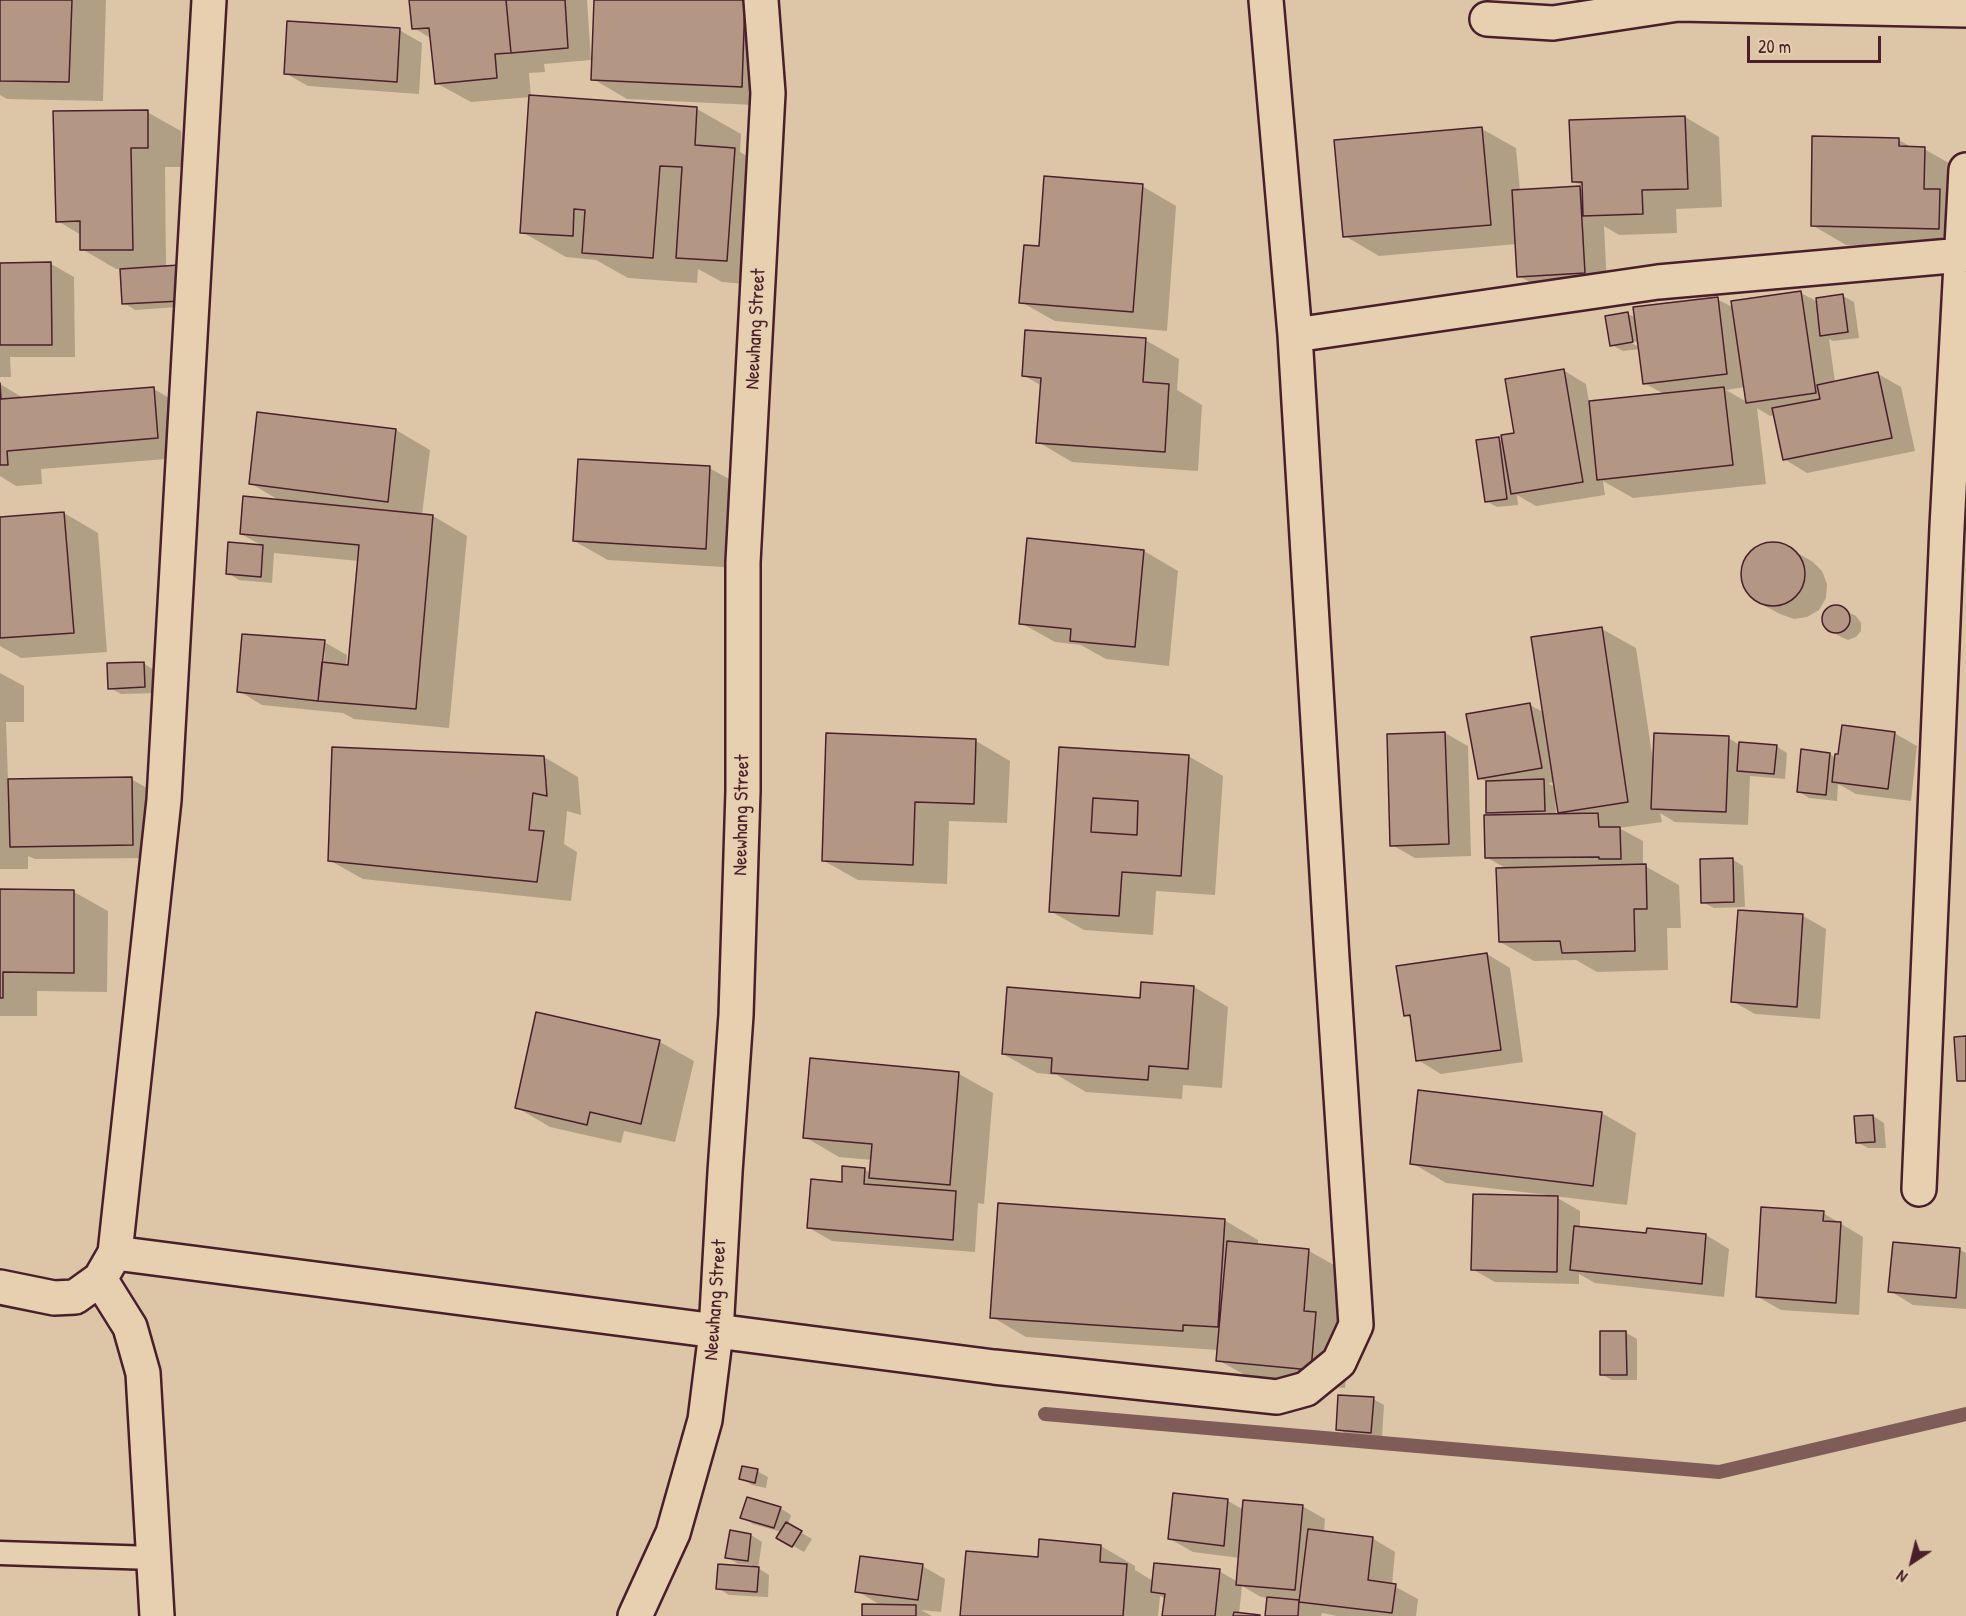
<!DOCTYPE html>
<style>
body{margin:0}
#map{position:relative;width:1966px;height:1616px;overflow:hidden;background:#ddc6a7;font-family:"Patrick Hand",sans-serif}
canvas{display:block}
.north{position:absolute;left:1882px;top:1532px;width:60px;height:60px;-webkit-text-stroke:4px #e6d0af;paint-order:stroke;rotate:215deg;font-size:16px;font-weight:700;line-height:24px;text-align:center;color:#4a1f2b}
.north::after{content:'';display:block;margin:auto;width:21px;height:27px;background:#4a1f2b;clip-path:polygon(50% 0,100% 100%,50% 72%,0 100%)}
.scale{position:absolute;left:1747px;top:36px;width:134px;height:27px;box-sizing:border-box;border:3px solid #4a1f2b;border-top:0;padding-left:8px;font-size:18px;line-height:21px;white-space:nowrap;color:#4a1f2b;-webkit-text-stroke:4px #e6d0af;paint-order:stroke}
</style>
<div id="map">
<canvas width="1966" height="1616"></canvas>
<div class="north">N</div>
<div class="scale">20 m</div>
</div>
<script>
const g = document.querySelector('canvas').getContext('2d');
g.lineJoin = 'round';
function fill(path, color) {
  g.fillStyle = color;
  g.fill(path, 'evenodd');
}
function poly(rows) {
  const path = new Path2D();
  for (const r of rows) {
    if (r.length === 3) {
      path.moveTo(r[0] + r[2], r[1]);
      path.arc(r[0], r[1], r[2], 0, 2 * Math.PI);
      continue;
    }
    path.moveTo(r[0], r[1]);
    for (let i = 2; i < r.length; i += 2) path.lineTo(r[i], r[i + 1]);
  }
  return path;
}
function strokePath(path, color, width, dash) {
  g.strokeStyle = color;
  g.lineWidth = width;
  g.lineCap = dash ? 'butt' : 'round';
  g.setLineDash(dash || []);
  g.stroke(path);
}
function write(font, color, halo, rows, align = 'center') {
  g.font = font + ' "Patrick Hand",sans-serif';
  g.lineWidth = 4.5;
  g.setLineDash([]);
  g.textBaseline = 'middle';
  g.strokeStyle = halo;
  g.fillStyle = color;
  for (const [text, x, y, turn = 0] of rows) {
    g.save();
    g.translate(x, y);
    g.rotate((+turn || 0) * Math.PI / 180);
    g.textAlign = isNaN(turn) ? turn : align;
    if (halo) g.strokeText(text, 0, 0);
    g.fillText(text, 0, 0);
    g.restore();
  }
}
const shadow = poly([
 [0,0,106,0,103,101,7,99,0,95],
 [411,0,587,0,591,60,544,64,545,72,529,73,531,97,697,109,741,134,740,152,779,175,771,286,722,282,698,269,697,283,628,278,596,260,566,257,522,232,531,97,471,102,436,83,432,39,414,28],
 [596,0,753,0,779,15,776,106,627,99,593,79],
 [399,30,422,43,419,94,308,86,285,73],
 [147,112,181,131,182,167,165,167,166,267,192,306,135,310,124,303,122,269,116,269,82,249,81,235,58,221],
 [1685,117,1719,137,1722,207,1676,209,1677,233,1619,235,1604,226,1607,286,1542,289,1519,276,1517,244,1379,256,1345,236,1482,129,1516,148,1520,191,1579,188,1584,190,1584,187,1573,181],
 [1899,140,1913,148,1924,149,1958,168,1966,248,1846,245,1812,225],
 [1142,186,1176,206,1167,331,1055,321,1021,302,1040,248],
 [0,264,51,264,74,277,75,357,10,357,11,377,0,377],
 [1801,293,1818,302,1843,296,1854,302,1859,338,1833,341,1829,339,1835,382,1878,374,1901,387,1915,451,1807,473,1784,459,1775,415,1770,416,1757,408,1766,484,1633,498,1603,481,1605,495,1536,506,1517,495,1518,505,1497,507,1486,501,1498,439,1504,442,1516,434,1563,370,1586,384,1589,402,1664,394,1644,383,1640,349,1623,351,1612,345,1628,314,1636,318,1717,299,1734,308],
 [1628,337,1639,344,1639,347,1626,340],
 [1745,387,1747,402,1726,390],
 [1145,340,1179,359,1177,390,1202,405,1198,471,1072,462,1038,442,1042,386,1023,375],
 [0,384,25,399,154,389,188,409,191,457,41,469,42,484,16,486,0,476],
 [259,414,396,430,430,450,422,515,433,516,467,536,449,728,354,719,343,713,262,705,239,691,324,642,347,655,346,666,349,667,359,561,274,553,272,583,239,580,228,573,263,546,241,534,282,502,250,483],
 [322,651,325,651,324,663,321,663],
 [709,468,744,487,739,568,608,560,574,541],
 [64,513,98,533,107,652,21,658,0,646,0,518],
 [1776,543,1789,548,1813,562,1822,571,1827,584,1826,598,1819,610,1807,617,1794,619,1780,614,1756,601,1746,591,1742,578,1743,564,1750,553,1761,545],
 [1144,551,1178,571,1169,666,1106,659,1081,645,1055,642,1021,623],
 [1836,607,1856,616,1861,623,1861,631,1856,637,1848,640,1841,637,1829,630,1824,623,1824,615,1829,609],
 [1602,629,1636,648,1653,761,1728,738,1740,745,1776,746,1787,753,1785,779,1750,776,1748,825,1675,822,1660,813,1662,822,1619,828,1643,841,1643,865,1679,885,1681,928,1667,928,1668,970,1597,972,1576,960,1534,961,1500,942,1507,869,1486,857,1496,816,1488,812,1487,782,1479,778,1530,705,1545,713],
 [1555,782,1556,788,1548,783],
 [1555,794,1557,794,1560,812,1566,815,1556,815],
 [143,663,154,670,156,693,121,694,110,688],
 [0,673,24,686,24,722,6,722,8,780,131,779,154,792,155,858,35,859,28,856,28,869,0,869],
 [1445,733,1468,746,1471,856,1415,858,1392,845],
 [1894,733,1917,746,1911,801,1856,794,1838,784,1837,801,1809,798,1798,791,1830,754,1836,758],
 [976,741,1010,761,1007,823,949,821,947,884,858,880,824,861],
 [1188,756,1223,776,1215,895,1156,891,1153,935,1084,930,1050,911],
 [544,757,578,777,581,815,567,811,564,844,577,852,571,901,363,879,329,860],
 [1732,859,1743,866,1745,907,1714,908,1702,902],
 [0,891,74,892,108,911,107,992,37,991,37,1016,0,1016],
 [1739,911,1803,916,1826,929,1820,1019,1755,1014,1732,1001],
 [1487,954,1510,968,1523,1062,1441,1074,1418,1060,1412,1019,1405,1015],
 [1143,983,1194,987,1228,1007,1222,1088,1183,1085,1182,1099,1086,1092,1057,1075,1037,1073,1003,1054,1141,1000],
 [660,1042,694,1061,675,1142,624,1131,621,1143,550,1127,516,1107],
 [812,1060,959,1074,993,1093,984,1204,978,1203,975,1252,832,1241,809,1228,843,1183,864,1169,871,1173,872,1160,839,1157,805,1137],
 [1602,1113,1636,1133,1627,1205,1554,1196,1580,1211,1580,1228,1647,1234,1648,1230,1706,1235,1729,1249,1724,1297,1595,1283,1579,1274,1579,1284,1495,1282,1472,1269,1548,1197,1548,1195,1446,1183,1412,1163],
 [1873,1116,1884,1123,1886,1148,1868,1148,1857,1142],
 [1823,1213,1863,1237,1859,1315,1781,1310,1758,1297],
 [1224,1220,1258,1240,1258,1246,1309,1251,1343,1270,1338,1327,1350,1333,1345,1388,1252,1379,1218,1360,1218,1350,1026,1337,992,1317],
 [1894,1244,1960,1250,1966,1253,1966,1309,1913,1305,1890,1291],
 [1625,1332,1637,1339,1637,1380,1612,1380,1601,1374],
 [1373,1399,1384,1405,1382,1438,1349,1436,1338,1429],
 [757,1471,768,1477,766,1488,752,1485,741,1478],
 [1174,1494,1228,1501,1244,1510,1302,1506,1325,1519,1324,1533,1372,1538,1395,1552,1392,1585,1418,1599,1416,1616,1337,1616,1322,1613,1321,1616,1267,1616,1268,1598,1261,1597,1242,1586,1239,1614,1258,1616,1164,1616,1166,1599,1160,1596,1158,1616,962,1616,1101,1546,1135,1566,1135,1570,1153,1581,1219,1571,1238,1582,1240,1558,1193,1552,1170,1539],
 [780,1508,791,1515,788,1525,812,1539,804,1552,778,1537,781,1532,753,1524,742,1517],
 [751,1535,762,1542,758,1568,769,1575,768,1597,729,1595,718,1588,752,1568,752,1565,738,1564,727,1557],
 [922,1566,945,1579,941,1612,921,1610,932,1616,863,1616,882,1606,857,1591]
]);
const stream = poly([
 [1045,1414,1719,1472,1966,1414]
]);
const building = poly([
 [0,0,72,0,69,82,0,81,0,0],
 [409,0,506,0,511,53,495,54,497,78,435,84,429,28,412,29,409,0],
 [506,0,565,0,568,48,511,53,506,0],
 [594,0,745,0,742,87,591,80,594,0],
 [287,21,400,28,397,82,284,74,287,21],
 [529,95,697,107,695,145,735,148,727,261,676,258,682,167,660,166,653,258,582,253,585,210,574,209,573,236,520,233,529,95],
 [148,110,148,148,131,148,133,250,80,250,80,221,56,222,53,111,148,110],
 [1685,116,1688,189,1642,190,1643,214,1583,216,1582,182,1572,182,1569,120,1685,116],
 [1482,127,1491,225,1343,237,1334,140,1482,127],
 [1812,136,1899,138,1899,146,1925,147,1924,189,1940,189,1939,229,1811,226,1812,136],
 [1044,176,1143,184,1133,312,1019,303,1024,245,1039,246,1044,176],
 [1580,186,1585,273,1517,277,1512,190,1580,186],
 [51,262,52,345,0,345,0,263,51,262],
 [179,265,181,301,122,304,120,269,179,265],
 [1801,291,1816,393,1746,403,1731,301,1801,291],
 [1843,294,1848,332,1820,336,1816,298,1843,294],
 [1718,297,1727,374,1643,384,1633,307,1718,297],
 [1628,312,1633,342,1610,346,1605,316,1628,312],
 [1025,330,1146,338,1143,382,1169,384,1165,452,1036,443,1041,378,1022,376,1025,330],
 [1564,369,1583,482,1511,494,1501,435,1514,433,1505,379,1564,369],
 [1878,372,1892,438,1783,460,1772,408,1820,399,1817,385,1878,372],
 [0,383,1,399,154,387,158,438,7,451,8,465,0,465,0,383],
 [1724,387,1733,465,1597,480,1589,401,1724,387],
 [257,412,396,429,388,502,249,484,257,412],
 [1499,437,1507,499,1485,502,1476,440,1499,437],
 [578,459,710,466,706,549,573,541,578,459],
 [243,496,433,515,416,709,318,701,322,662,348,665,359,545,240,534,243,496],
 [64,512,74,633,0,638,0,517,64,512],
 [1027,538,1144,550,1135,647,1070,641,1071,629,1019,624,1027,538],
 [228,542,263,545,261,577,226,574,228,542],
 [1773,574,32],
 [1836,619,14],
 [1602,627,1628,802,1558,813,1531,637,1602,627],
 [242,634,325,640,318,701,237,692,242,634],
 [144,662,145,687,108,689,107,663,144,662],
 [1530,703,1542,768,1478,779,1466,714,1530,703],
 [1842,725,1895,732,1888,789,1832,782,1835,754,1838,754,1842,725],
 [1445,732,1449,844,1390,846,1387,734,1445,732],
 [826,733,976,739,974,804,915,802,913,865,822,861,826,733],
 [1654,733,1729,736,1726,812,1651,809,1654,733],
 [1739,742,1777,745,1774,774,1737,771,1739,742],
 [332,747,544,756,547,796,533,793,529,830,544,831,537,882,328,861,332,747],
 [1059,747,1189,755,1181,876,1122,872,1119,916,1049,912,1059,747],
 [1093,798,1138,801,1137,835,1091,832,1093,798],
 [1801,749,1830,753,1826,795,1797,792,1801,749],
 [132,777,133,845,10,847,8,779,132,777],
 [1544,779,1545,811,1486,813,1486,781,1544,779],
 [1093,798,1138,801,1137,835,1091,832,1093,798],
 [1598,813,1599,827,1620,827,1621,859,1599,859,1599,857,1485,858,1484,815,1598,813],
 [1733,858,1734,902,1701,903,1700,859,1733,858],
 [1646,864,1647,909,1634,909,1635,951,1562,953,1560,941,1499,942,1496,868,1646,864],
 [0,889,74,890,74,973,3,972,3,998,0,998,0,889],
 [1738,910,1803,914,1797,1007,1731,1002,1738,910],
 [1487,953,1501,1050,1416,1061,1410,1015,1404,1016,1396,966,1487,953],
 [1141,982,1194,986,1188,1069,1149,1066,1148,1080,1051,1073,1052,1058,1002,1054,1007,987,1140,998,1141,982],
 [536,1012,660,1040,641,1124,590,1112,587,1125,515,1108,536,1012],
 [1966,1036,1966,1081,1957,1081,1954,1037,1966,1036],
 [810,1058,959,1072,950,1185,869,1178,872,1144,803,1138,810,1058],
 [1418,1090,1602,1112,1593,1186,1410,1164,1418,1090],
 [1873,1115,1875,1142,1856,1143,1854,1116,1873,1115],
 [842,1166,865,1168,864,1184,956,1191,953,1240,807,1228,811,1179,842,1182,842,1166],
 [1473,1194,1558,1196,1557,1272,1471,1270,1473,1194],
 [998,1203,1225,1219,1218,1327,1183,1325,1183,1331,990,1318,998,1203],
 [1761,1207,1824,1211,1823,1221,1841,1222,1836,1303,1756,1297,1761,1207],
 [1574,1226,1646,1233,1647,1228,1706,1234,1702,1284,1570,1270,1574,1226],
 [1227,1241,1309,1249,1304,1311,1316,1312,1311,1370,1216,1361,1227,1241],
 [1893,1242,1960,1248,1956,1298,1888,1292,1893,1242],
 [1600,1331,1626,1331,1627,1375,1600,1375,1600,1331],
 [1338,1395,1374,1397,1371,1433,1336,1430,1338,1395],
 [742,1466,758,1469,755,1483,739,1479,742,1466],
 [1173,1493,1228,1499,1224,1546,1168,1539,1173,1493],
 [747,1497,781,1507,774,1528,740,1518,747,1497],
 [1243,1500,1303,1505,1295,1590,1236,1585,1243,1500],
 [786,1522,802,1531,792,1547,776,1538,786,1522],
 [1308,1529,1373,1537,1368,1580,1396,1584,1392,1613,1299,1602,1308,1529],
 [730,1530,751,1534,748,1561,725,1558,730,1530],
 [1039,1539,1101,1545,1100,1562,1127,1564,1123,1616,960,1616,966,1551,1038,1557,1039,1539],
 [860,1556,923,1564,918,1600,855,1592,860,1556],
 [1154,1563,1220,1569,1215,1616,1162,1616,1165,1594,1151,1592,1154,1563],
 [718,1564,759,1567,757,1592,716,1589,718,1564],
 [1267,1597,1299,1600,1298,1616,1265,1616,1267,1597],
 [862,1604,916,1605,916,1616,862,1616,862,1604],
 [1234,1612,1260,1615,1260,1616,1233,1616,1234,1612]
]);
const lane = poly([
 [0,1553,153,1558]
]);
const street = poly([
 [1487,19,1553,23,1678,4,1966,10],
 [1295,335,1658,282,1962,255],
 [1919,1189,1947,527,1966,170],
 [115,1253,994,1367,1277,1397,1306,1389,1339,1362,1356,1325,1332,958,1295,335,1266,0],
 [100,1279,130,1327,143,1373,157,1616],
 [0,1287,54,1298,75,1297,100,1279,115,1253,164,800,209,0],
 [635,1616,673,1533,705,1420,716,1332,725,1172,736,1015,743,791,743,562,768,93,761,0]
]);
const streetNames = [
 ["Neewhang Street",756,329,-87],
 ["Neewhang Street",742,815,-89],
 ["Neewhang Street",716,1300,-86]
];
fill(shadow, '#0003');
strokePath(stream, '#805c59', 14);
fill(building, '#b39784');
strokePath(building, '#4a1f2b', 1.5);
strokePath(lane, '#4a1f2b', 27);
strokePath(street, '#4a1f2b', 38);
strokePath(lane, '#e6d0af', 22);
strokePath(street, '#e6d0af', 33);
write('20px', '#4a1f2b', '#e6d0af', streetNames);
</script>
